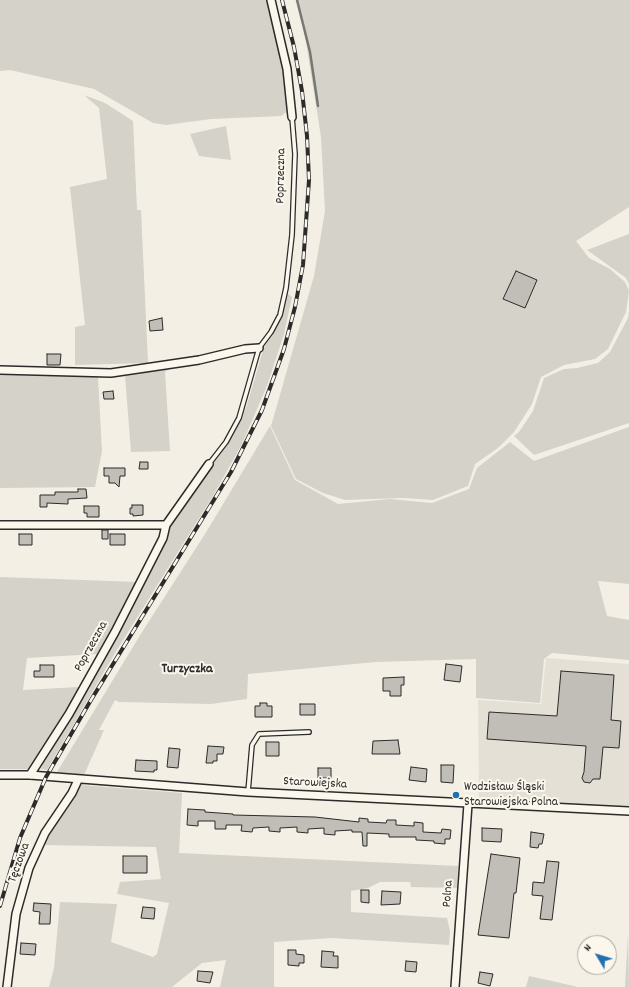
<!DOCTYPE html>
<meta charset="utf-8">
<style>
body{margin:0}
#map{position:relative;width:629px;height:987px;overflow:hidden;background:#f3efe4;font-family:Dekko,sans-serif}
canvas{display:block}
.north{position:absolute;left:577px;top:935px;width:40px;height:40px;box-sizing:border-box;background:#fbf7ec;border:1px solid #a8a59f;border-radius:50%;rotate:308deg;font-size:11px;font-weight:700;line-height:16px;text-align:center;color:#2b2b2b}
.north::after{content:'';display:block;margin:auto;width:14px;height:18px;background:#1f6fb2;clip-path:polygon(50% 0,100% 100%,50% 72%,0 100%)}
</style>
<div id="map">
<canvas width="629" height="987"></canvas>
<div class="north">N</div>
</div>
<script>
const g = document.querySelector('canvas').getContext('2d');
g.lineJoin = 'round';
function fill(path, color) {
  g.fillStyle = color;
  g.fill(path, 'evenodd');
}
function poly(rows) {
  const path = new Path2D();
  for (const r of rows) {
    path.moveTo(r[0], r[1]);
    for (let i = 2; i < r.length; i += 2) path.lineTo(r[i], r[i + 1]);
  }
  return path;
}
function strokePath(path, color, width, dash) {
  g.strokeStyle = color;
  g.lineWidth = width;
  g.lineCap = dash ? 'butt' : 'round';
  g.setLineDash(dash || []);
  g.stroke(path);
}
function write(font, color, halo, rows, align = 'center') {
  g.font = font + ' Dekko,sans-serif';
  g.lineWidth = 4;
  g.setLineDash([]);
  g.textBaseline = 'middle';
  g.strokeStyle = halo;
  g.fillStyle = color;
  for (const [text, x, y, turn = 0] of rows) {
    g.save();
    g.translate(x, y);
    g.rotate((+turn || 0) * Math.PI / 180);
    g.textAlign = isNaN(turn) ? turn : align;
    if (halo) g.strokeText(text, 0, 0);
    g.fillText(text, 0, 0);
    g.restore();
  }
}
const built = poly([
 [546,658,629,664,629,806,479,798,478,700,541,704]
]);
const green = poly([
 [0,0,266,0,282,59,289,110,281,116,211,119,166,125,153,123,94,89,10,70,0,71],
 [296,0,629,0,629,207,576,241,589,258,610,269,625,282,629,291,626,312,608,349,595,359,564,365,541,377,532,404,514,432,498,448,475,464,468,486,433,500,404,498,345,500,323,493,296,479,271,426,314,276,325,211,321,137,303,23],
 [84,95,105,103,133,121,137,210,141,210,148,363,75,365,75,327,85,325,70,187,107,179,99,108],
 [226,126,231,160,199,156,190,134],
 [629,234,629,284,626,278,587,250],
 [287,293,292,297,284,334,267,386,242,444,213,496,115,653,47,770,41,769,44,760,76,709,169,527,203,475,220,455,238,425,247,405,264,347,272,336,281,319],
 [629,311,629,423,534,455,514,436,519,432,533,411,544,378,564,369,577,368,598,363,610,352,628,318],
 [173,367,165,372,170,451,131,452,125,376],
 [0,373,98,377,102,451,95,487,0,488],
 [270,426,295,480,338,504,390,499,432,503,469,489,477,468,510,442,534,461,629,427,629,584,598,581,607,616,629,620,629,660,552,653,544,659,540,703,476,698,476,659,376,662,248,674,247,699,211,704,119,702,115,700,99,730,104,730,84,775,57,772,142,632,205,534],
 [0,577,138,582,97,654,27,658,23,690,78,687,78,692,53,736,29,769,0,769],
 [81,785,182,793,179,853,458,866,457,888,411,887,410,882,380,882,368,888,351,891,351,912,447,918,450,931,449,945,332,938,274,942,274,987,220,987,226,960,202,963,172,987,49,987,54,968,60,902,117,904,111,942,153,957,157,954,169,903,117,894,120,882,161,879,156,847,43,845],
 [628,933,629,987,625,987],
 [529,976,552,981,578,987,526,987]
]);
const stream = poly([
 [297,0,310,52,318,106]
]);
const building = poly([
 [516,271,537,280,525,308,503,299,516,271],
 [162,318,163,330,150,331,149,321,162,318],
 [47,354,61,354,60,365,47,365,47,354],
 [113,391,114,399,104,399,103,392,113,391],
 [140,462,148,462,148,469,139,469,140,462],
 [104,468,125,468,125,476,120,476,119,487,115,483,109,483,109,476,104,476,104,468],
 [78,489,86,489,87,498,68,499,68,504,47,503,47,507,40,507,40,495,55,495,55,492,78,492,78,489],
 [132,505,143,505,143,515,133,516,133,514,130,514,130,508,132,508,132,505],
 [84,506,99,506,99,517,87,517,87,513,84,513,84,506],
 [102,530,108,530,108,539,102,539,102,530],
 [19,534,32,534,32,545,19,545,19,534],
 [110,534,125,534,125,545,110,545,110,534],
 [446,664,462,666,460,682,444,680,446,664],
 [40,665,54,665,54,677,34,677,34,671,40,671,40,665],
 [561,671,614,675,611,720,621,721,619,748,603,747,600,779,593,779,590,783,584,782,582,778,584,772,586,746,487,739,489,712,557,716,561,671],
 [404,677,404,685,401,685,401,696,390,696,390,691,383,691,383,678,404,677],
 [260,703,267,703,267,706,272,706,272,717,255,717,255,706,260,706,260,703],
 [300,704,315,704,315,715,300,715,300,704],
 [398,740,400,754,372,754,373,741,398,740],
 [266,742,279,742,279,756,266,756,266,742],
 [208,746,224,747,223,754,217,754,217,761,213,761,213,763,206,763,208,746],
 [169,748,180,749,178,768,167,767,169,748],
 [136,760,157,761,157,770,154,770,154,772,135,771,136,760],
 [441,765,454,765,453,783,441,782,441,765],
 [411,767,427,769,426,782,409,780,411,767],
 [318,768,331,768,331,778,318,778,318,768],
 [188,809,205,810,205,812,233,814,233,815,315,817,359,822,359,818,368,819,368,822,386,823,387,820,396,820,396,825,414,826,414,822,423,823,423,832,441,833,442,829,451,830,450,839,445,839,445,844,434,843,434,841,416,840,416,837,389,837,389,834,367,833,367,846,363,846,362,832,352,832,352,830,335,831,335,835,324,834,324,828,308,829,308,833,297,832,297,827,280,828,280,832,269,831,269,827,253,828,252,832,241,831,242,825,226,825,226,829,215,829,215,821,198,821,198,826,187,825,188,809],
 [482,828,502,829,501,842,482,841,482,828],
 [531,832,544,834,542,844,539,844,538,848,530,847,531,832],
 [491,854,520,858,516,893,514,893,509,938,478,935,491,854],
 [123,856,147,856,147,873,123,873,123,856],
 [547,861,559,862,552,920,540,919,543,896,532,895,533,882,544,883,547,861],
 [361,890,369,890,369,903,361,902,361,890],
 [382,891,401,892,400,904,381,905,382,891],
 [34,903,51,904,50,924,39,924,40,912,33,911,34,903],
 [143,907,155,908,154,919,141,918,143,907],
 [21,943,36,944,35,955,20,954,21,943],
 [288,950,296,950,296,954,304,955,304,963,299,963,299,966,288,965,288,950],
 [322,951,334,952,333,956,338,956,338,968,321,967,322,951],
 [406,961,417,962,416,972,405,971,406,961],
 [198,971,213,972,210,983,197,981,198,971],
 [480,972,493,974,490,986,478,983,480,972]
]);
const lane = poly([
 [209,464,226,442,239,418,259,348,271,332,280,315,286,288,292,235,295,154,292,117],
 [248,792,252,745,259,734,309,732]
]);
const street = poly([
 [271,0,287,69,292,117],
 [0,370,111,373,199,360,245,349,259,348],
 [0,525,166,525],
 [0,775,30,775,248,792,629,811],
 [30,775,69,714,115,632,163,538,166,525,209,464],
 [7,987,16,914,29,868,45,833,72,793,78,780],
 [455,987,468,804]
]);
const rail = poly([
 [0,906,20,838,46,777,91,700,231,472,262,410,284,349,295,307,303,265,309,180,307,136,302,91,294,47,282,0]
]);
const markers = [
 [456,795,4,"#1f6fb2"]
];
const streetNames = [
 ["Poprzeczna",282,176,-89],
 ["Poprzeczna",92,647,-61],
 ["Starowiejska",315,784,3],
 ["Tęczowa",20,863,-70],
 ["Polna",449,894,-86]
];
const poiNames = [
 ["Wodzisław Śląski",464,788],
 ["Starowiejska Polna",464,803]
];
const neighbourhoodNames = [
 ["Turzyczka",187,670]
];
fill(built, '#e4e0d6');
fill(green, '#d5d2c9');
strokePath(stream, '#787772', 2.5);
fill(building, '#c0beb6');
strokePath(building, '#2b2b2b', 1);
strokePath(lane, '#2b2b2b', 6);
strokePath(street, '#2b2b2b', 10);
strokePath(lane, '#fbf7ec', 3.5);
strokePath(street, '#fbf7ec', 7);
strokePath(rail, '#2b2b2b', 4);
strokePath(rail, '#fbf7ec', 2.5, [8]);
for (const [x, y, r, color] of markers) {
  const dot = new Path2D();
  dot.arc(x, y, r, 0, 2 * Math.PI);
  g.fillStyle = color;
  g.fill(dot);
  strokePath(dot, '#fbf7ec', 1.5);
}
write('13px', '#2b2b2b', '#fbf7ec', streetNames);
write('13px', '#2b2b2b', '#fbf7ec', poiNames, 'left');
write('bold 14px', '#2b2b2b', '#fbf7ec', neighbourhoodNames);
</script>
